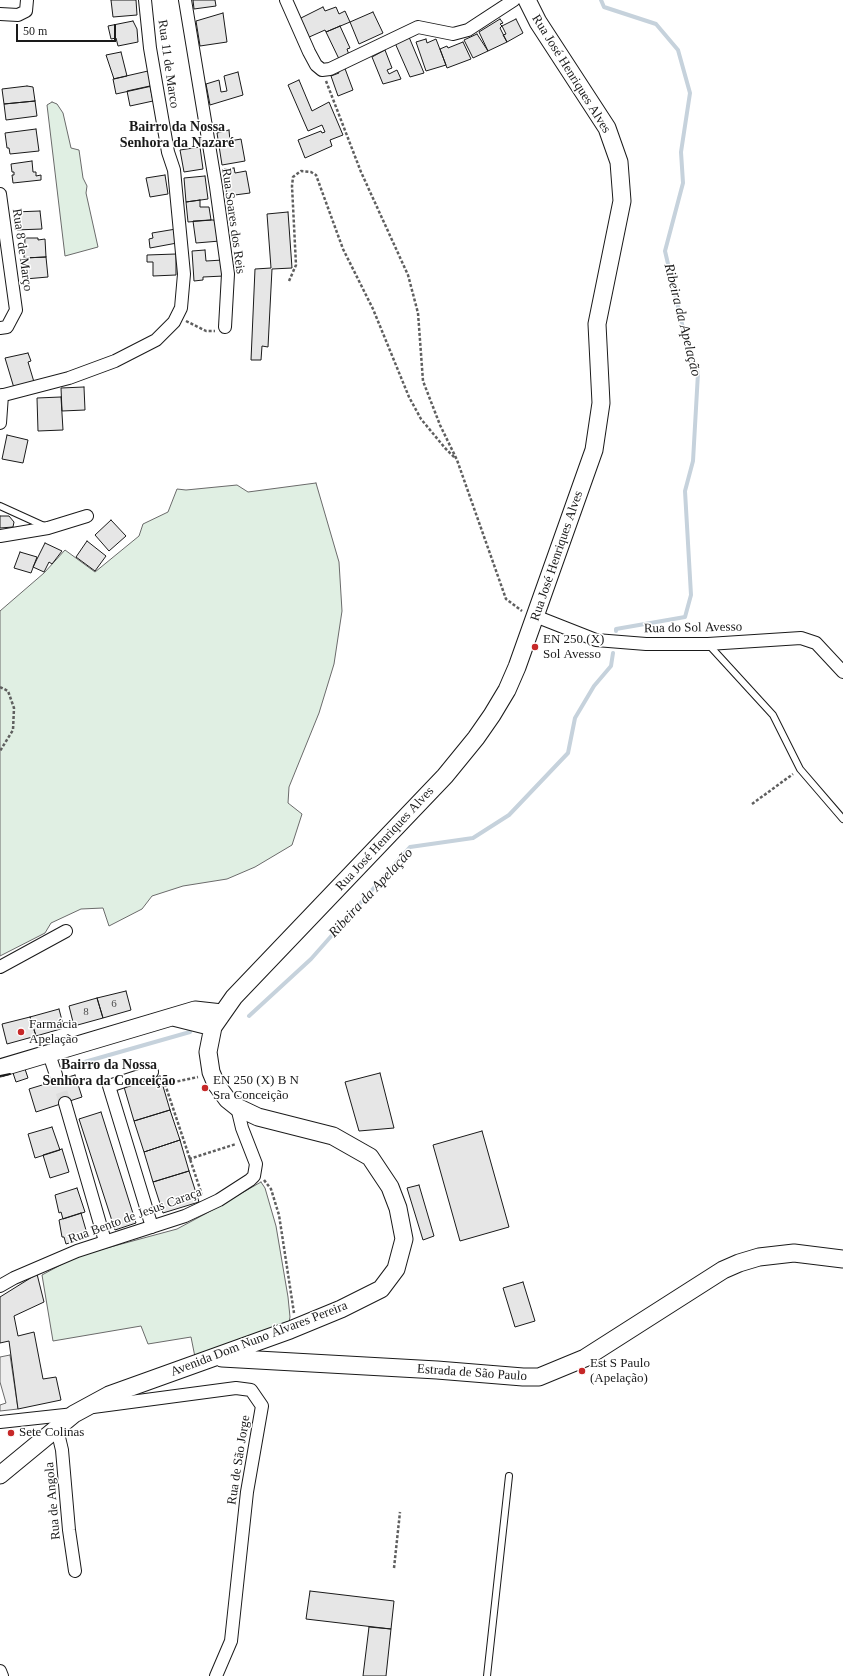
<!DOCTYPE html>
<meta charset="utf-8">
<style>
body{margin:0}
#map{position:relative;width:843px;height:1676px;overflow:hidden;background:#fff;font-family:Georgia,serif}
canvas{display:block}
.scale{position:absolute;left:16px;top:24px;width:100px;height:18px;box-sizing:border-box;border:2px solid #1a1a1a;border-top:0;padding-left:5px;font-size:12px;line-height:14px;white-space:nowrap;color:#1a1a1a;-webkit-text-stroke:3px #fff;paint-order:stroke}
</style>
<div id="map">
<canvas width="843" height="1676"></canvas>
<div class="scale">50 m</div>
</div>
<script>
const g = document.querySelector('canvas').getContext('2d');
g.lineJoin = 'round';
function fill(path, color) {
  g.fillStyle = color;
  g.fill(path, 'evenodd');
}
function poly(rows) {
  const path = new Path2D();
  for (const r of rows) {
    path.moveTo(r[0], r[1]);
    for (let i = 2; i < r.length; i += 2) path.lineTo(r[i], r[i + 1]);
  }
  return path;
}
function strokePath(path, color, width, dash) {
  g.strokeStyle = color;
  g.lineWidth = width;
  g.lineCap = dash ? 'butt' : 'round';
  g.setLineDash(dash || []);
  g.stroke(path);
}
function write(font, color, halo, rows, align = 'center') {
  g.font = font + ' Georgia,serif';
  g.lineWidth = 3;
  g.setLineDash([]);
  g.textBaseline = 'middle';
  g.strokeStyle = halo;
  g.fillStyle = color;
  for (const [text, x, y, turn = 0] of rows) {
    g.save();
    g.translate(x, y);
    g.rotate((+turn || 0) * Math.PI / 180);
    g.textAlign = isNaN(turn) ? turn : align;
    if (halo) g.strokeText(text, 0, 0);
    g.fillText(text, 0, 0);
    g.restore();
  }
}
const green = poly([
 [52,102,57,104,63,113,71,148,79,150,83,178,87,186,86,193,98,247,65,256,47,105,52,102],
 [316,483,339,562,342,611,334,664,319,713,289,787,288,803,302,814,292,845,255,867,227,879,183,886,152,896,142,909,109,926,103,908,81,909,51,923,45,933,0,956,0,611,44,573,65,550,95,572,139,536,143,524,168,512,177,489,186,490,237,485,248,492,316,483],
 [261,1182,265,1188,276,1226,288,1297,290,1317,289,1322,195,1357,191,1337,148,1344,141,1326,53,1341,42,1275,77,1256,177,1229,205,1214,261,1182]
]);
const parking = poly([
 [10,1355,18,1409,0,1411,0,1405,6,1403,0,1382,0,1357,10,1355]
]);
const stream = poly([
 [601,0,604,7,656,24,678,50,690,93,681,152,683,183,665,251,685,337,698,373,693,461,685,491,691,595,685,617,616,629,616,631],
 [249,1016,311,959,410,847,473,838,509,815,568,753,575,718,594,686,611,666,613,653],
 [74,1065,190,1032]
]);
const building = poly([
 [111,0,136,0,137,15,113,17,111,0],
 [193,0,215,0,216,6,194,9,193,0],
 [323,7,325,11,336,7,339,14,345,11,350,22,326,32,325,30,307,38,299,19,323,7],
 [373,12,383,33,359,44,350,22,373,12],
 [223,13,227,42,200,46,196,21,223,13],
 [500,19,503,23,500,24,502,26,500,28,507,42,488,51,479,32,500,19],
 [516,19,523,33,507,42,503,35,506,34,502,26,516,19],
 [133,21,137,29,138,42,118,46,116,38,111,39,108,26,133,21],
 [340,26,350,48,347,49,349,55,339,59,326,32,340,26],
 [477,34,488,51,473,58,464,40,477,34],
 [409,37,424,73,410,77,395,43,409,37],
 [426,39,427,43,436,39,446,65,426,71,416,42,426,39],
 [463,42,471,59,447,68,440,49,447,46,448,48,463,42],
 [385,50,392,68,387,70,389,74,397,70,401,79,383,84,372,57,385,50],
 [121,52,127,76,114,79,106,55,121,52],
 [344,66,353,90,338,96,331,76,339,73,337,69,344,66],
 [148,71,152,86,116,94,113,79,148,71],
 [238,72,243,95,210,105,206,84,219,80,221,92,227,91,224,76,238,72],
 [299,80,312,111,329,102,343,135,330,140,332,146,305,158,298,140,321,131,322,133,325,132,322,125,308,131,288,85,299,80],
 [27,86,33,87,35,101,4,104,2,89,27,86],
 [150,86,153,101,130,106,127,91,150,86],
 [35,101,37,116,6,120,4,104,35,101],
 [36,129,39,151,10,154,9,148,7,148,5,133,36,129],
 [229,130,230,141,241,139,245,161,222,165,217,133,229,130],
 [200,147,203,169,184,172,180,150,200,147],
 [32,161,33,172,36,172,36,176,41,175,41,180,13,183,12,175,14,175,14,172,12,172,11,164,32,161],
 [234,168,235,173,246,171,250,193,227,196,223,169,234,168],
 [165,175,168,194,150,197,146,178,165,175],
 [205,176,208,199,186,202,184,178,205,176],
 [200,200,200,207,209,207,211,220,188,222,186,202,200,200],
 [40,211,42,229,15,230,14,212,40,211],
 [288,212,292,268,272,269,268,347,262,346,261,360,251,360,255,269,271,268,267,214,288,212],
 [211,220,214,220,220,241,196,243,193,221,211,220],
 [176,229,177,243,150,248,149,239,153,238,152,233,176,229],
 [25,238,38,238,38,240,45,239,46,257,24,258,25,238],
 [205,250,206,261,223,260,224,276,203,277,203,280,194,281,192,251,205,250],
 [176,254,176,275,153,276,153,262,147,262,147,255,176,254],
 [46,257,48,277,25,279,24,258,46,257],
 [28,353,31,361,28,362,34,382,14,388,5,358,28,353],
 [84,387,85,410,62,411,61,388,84,387],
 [61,397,63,430,38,431,37,398,61,397],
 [7,435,28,440,23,463,2,459,7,435],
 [0,516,9,516,14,522,13,527,0,528,0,516],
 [111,520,126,536,109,551,95,535,111,520],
 [87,541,106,556,95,571,76,557,87,541],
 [45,543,62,551,52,564,49,562,44,572,33,567,45,543],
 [20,552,37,557,31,573,14,568,20,552],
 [126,991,131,1010,103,1018,97,998,126,991],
 [97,998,103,1018,74,1026,69,1006,97,998],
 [59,1009,64,1028,36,1036,30,1017,59,1009],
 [30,1017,36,1036,7,1044,2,1024,30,1017],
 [25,1069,28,1078,16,1082,13,1073,25,1069],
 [380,1073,394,1128,359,1131,345,1082,380,1073],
 [75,1075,82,1097,36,1112,29,1089,75,1075],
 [160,1076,170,1110,134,1121,124,1087,160,1076],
 [170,1110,180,1140,144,1152,134,1121,170,1110],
 [101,1112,136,1223,115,1230,79,1119,101,1112],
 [52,1127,60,1150,35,1158,28,1134,52,1127],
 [482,1131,509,1227,460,1241,433,1145,482,1131],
 [180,1140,189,1171,153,1182,144,1152,180,1140],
 [62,1149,69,1172,50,1178,43,1155,62,1149],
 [189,1171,199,1202,163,1213,153,1182,189,1171],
 [419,1185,434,1236,423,1240,407,1188,419,1185],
 [77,1188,85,1212,63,1219,61,1212,59,1213,55,1195,77,1188],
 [81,1213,88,1237,66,1244,64,1237,62,1237,59,1220,81,1213],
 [37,1274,44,1302,14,1316,18,1336,34,1332,43,1379,56,1377,61,1400,18,1409,9,1341,0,1343,0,1297,37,1274],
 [523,1282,535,1321,515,1327,503,1288,523,1282],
 [310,1591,394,1601,391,1629,306,1619,310,1591],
 [369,1627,391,1629,386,1676,363,1676,369,1627]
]);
const streetTunnel = poly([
 [56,1075,65,1103]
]);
const path = poly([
 [326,81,361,172,408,275,418,313,423,381,440,425,457,460,506,599,522,611],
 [289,281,296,265,292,186,293,177,301,171,311,172,316,175,343,249,373,309,409,397,421,419,445,448,455,458],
 [186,321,206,331,215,331],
 [0,687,8,691,14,708,13,730,0,751],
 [752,804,793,774],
 [163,1077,165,1084,198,1077],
 [165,1084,202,1195],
 [189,1159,236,1144],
 [264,1180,271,1189,279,1215,294,1313],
 [394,1568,400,1512]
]);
const lane = poly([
 [0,506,44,526],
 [708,644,773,715,800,769,843,819],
 [487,1676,509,1476]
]);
const street = poly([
 [185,0,216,187,228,274,225,327],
 [286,0,309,52,316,65,322,70,330,69,418,27,453,34,468,30,514,0],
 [0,14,18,15,26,11,27,0],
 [0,194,16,310,7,327,0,328],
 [0,396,69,378,115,361,156,340,174,322,181,308,184,274,174,170,168,152,160,106,150,48,145,0],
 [0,423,2,395],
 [0,536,48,528,87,516],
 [535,616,596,640,646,644,708,644,801,638,816,643,843,672],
 [0,967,66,931],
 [49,1054,56,1075],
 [152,1072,109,1086,152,1227],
 [65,1103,105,1241],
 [0,1286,14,1278,77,1251,185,1216,219,1200,250,1180,254,1176,256,1164,242,1128,237,1107],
 [93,1407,236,1388,251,1390,262,1406,247,1492,231,1641,216,1676],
 [0,1422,74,1414],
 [57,1429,62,1450,69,1530,75,1571],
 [0,1671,2,1676]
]);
const secondary = poly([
 [173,1017,213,1027],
 [0,1068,195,1010,222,1013],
 [222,1358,437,1370,523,1377,539,1377,585,1358,723,1270,739,1263,759,1257,794,1253,843,1259],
 [0,1475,74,1414,109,1395,290,1330,341,1309,381,1289,396,1269,404,1239,398,1208,390,1187,370,1157,333,1136,258,1117,237,1107,227,1099,216,1084,211,1072,208,1052,213,1027,234,997,445,776,476,738,492,715,507,690,517,667,594,450,601,403,597,324,622,201,619,162,607,128,538,22,527,0]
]);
const wall = poly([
 [0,1076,10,1074]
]);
const markers = [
 [535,647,4,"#c62828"],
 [21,1032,4,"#c62828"],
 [205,1088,4,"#c62828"],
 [582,1371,4,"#c62828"],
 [11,1433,4,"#c62828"]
];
const numberNames = [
 ["6",114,1004],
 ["8",86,1012]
];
const streetNames = [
 ["Rua 11 de Marco",168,64,82],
 ["Rua José Henriques Alves",571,74,58],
 ["Rua Soares dos Reis",233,221,82],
 ["Rua 8 de Março",22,250,82],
 ["Rua José Henriques Alves",557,556,-71],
 ["Rua do Sol Avesso",693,628,-1],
 ["Rua José Henriques Alves",385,839,-47],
 ["Rua Bento de Jesus Caraça",135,1216,-20],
 ["Avenida Dom Nuno Álvares Pereira",259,1339,-21],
 ["Estrada de São Paulo",472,1373,4],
 ["Rua de São Jorge",239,1460,-81],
 ["Rua de Angola",53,1501,-95]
];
const poiNames = [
 ["EN 250 (X)",543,640],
 ["Sol Avesso",543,655],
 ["Farmácia",29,1025],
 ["Apelação",29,1040],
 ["EN 250 (X) B N",213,1081],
 ["Sra Conceição",213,1096],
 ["Est S Paulo",590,1364],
 ["(Apelação)",590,1379],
 ["Sete Colinas",19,1433]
];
const neighbourhoodNames = [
 ["Bairro da Nossa",177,127],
 ["Senhora da Nazaré",177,143],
 ["Bairro da Nossa",109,1065],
 ["Senhora da Conceição",109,1081]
];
const waterNames = [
 ["Ribeira da Apelação",682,320,76],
 ["Ribeira da Apelação",371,893,-47]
];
fill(green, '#e0efe3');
strokePath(green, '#6a6a6a', 1);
fill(parking, '#ededed');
strokePath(parking, '#6a6a6a', 1);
strokePath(stream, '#c6d2dc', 4);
fill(building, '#e6e6e6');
strokePath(building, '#1a1a1a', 1);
strokePath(streetTunnel, '#ddd', 12, [12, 6]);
strokePath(lane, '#1a1a1a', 8);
strokePath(street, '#1a1a1a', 14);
strokePath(secondary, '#1a1a1a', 19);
strokePath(path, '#5f5f5f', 2.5, [3, 2]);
strokePath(lane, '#fff', 6);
strokePath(street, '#fff', 12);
strokePath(secondary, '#fff', 17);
strokePath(wall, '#1a1a1a', 2);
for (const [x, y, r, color] of markers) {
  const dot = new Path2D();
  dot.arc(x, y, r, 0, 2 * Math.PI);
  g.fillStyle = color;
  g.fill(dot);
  strokePath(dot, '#fff', 1.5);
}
write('11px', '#4d4d4d', null, numberNames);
write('13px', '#1a1a1a', '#fff', streetNames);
write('13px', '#1a1a1a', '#fff', poiNames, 'left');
write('bold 14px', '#1a1a1a', '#fff', neighbourhoodNames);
write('italic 14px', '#1a1a1a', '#fff', waterNames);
</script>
